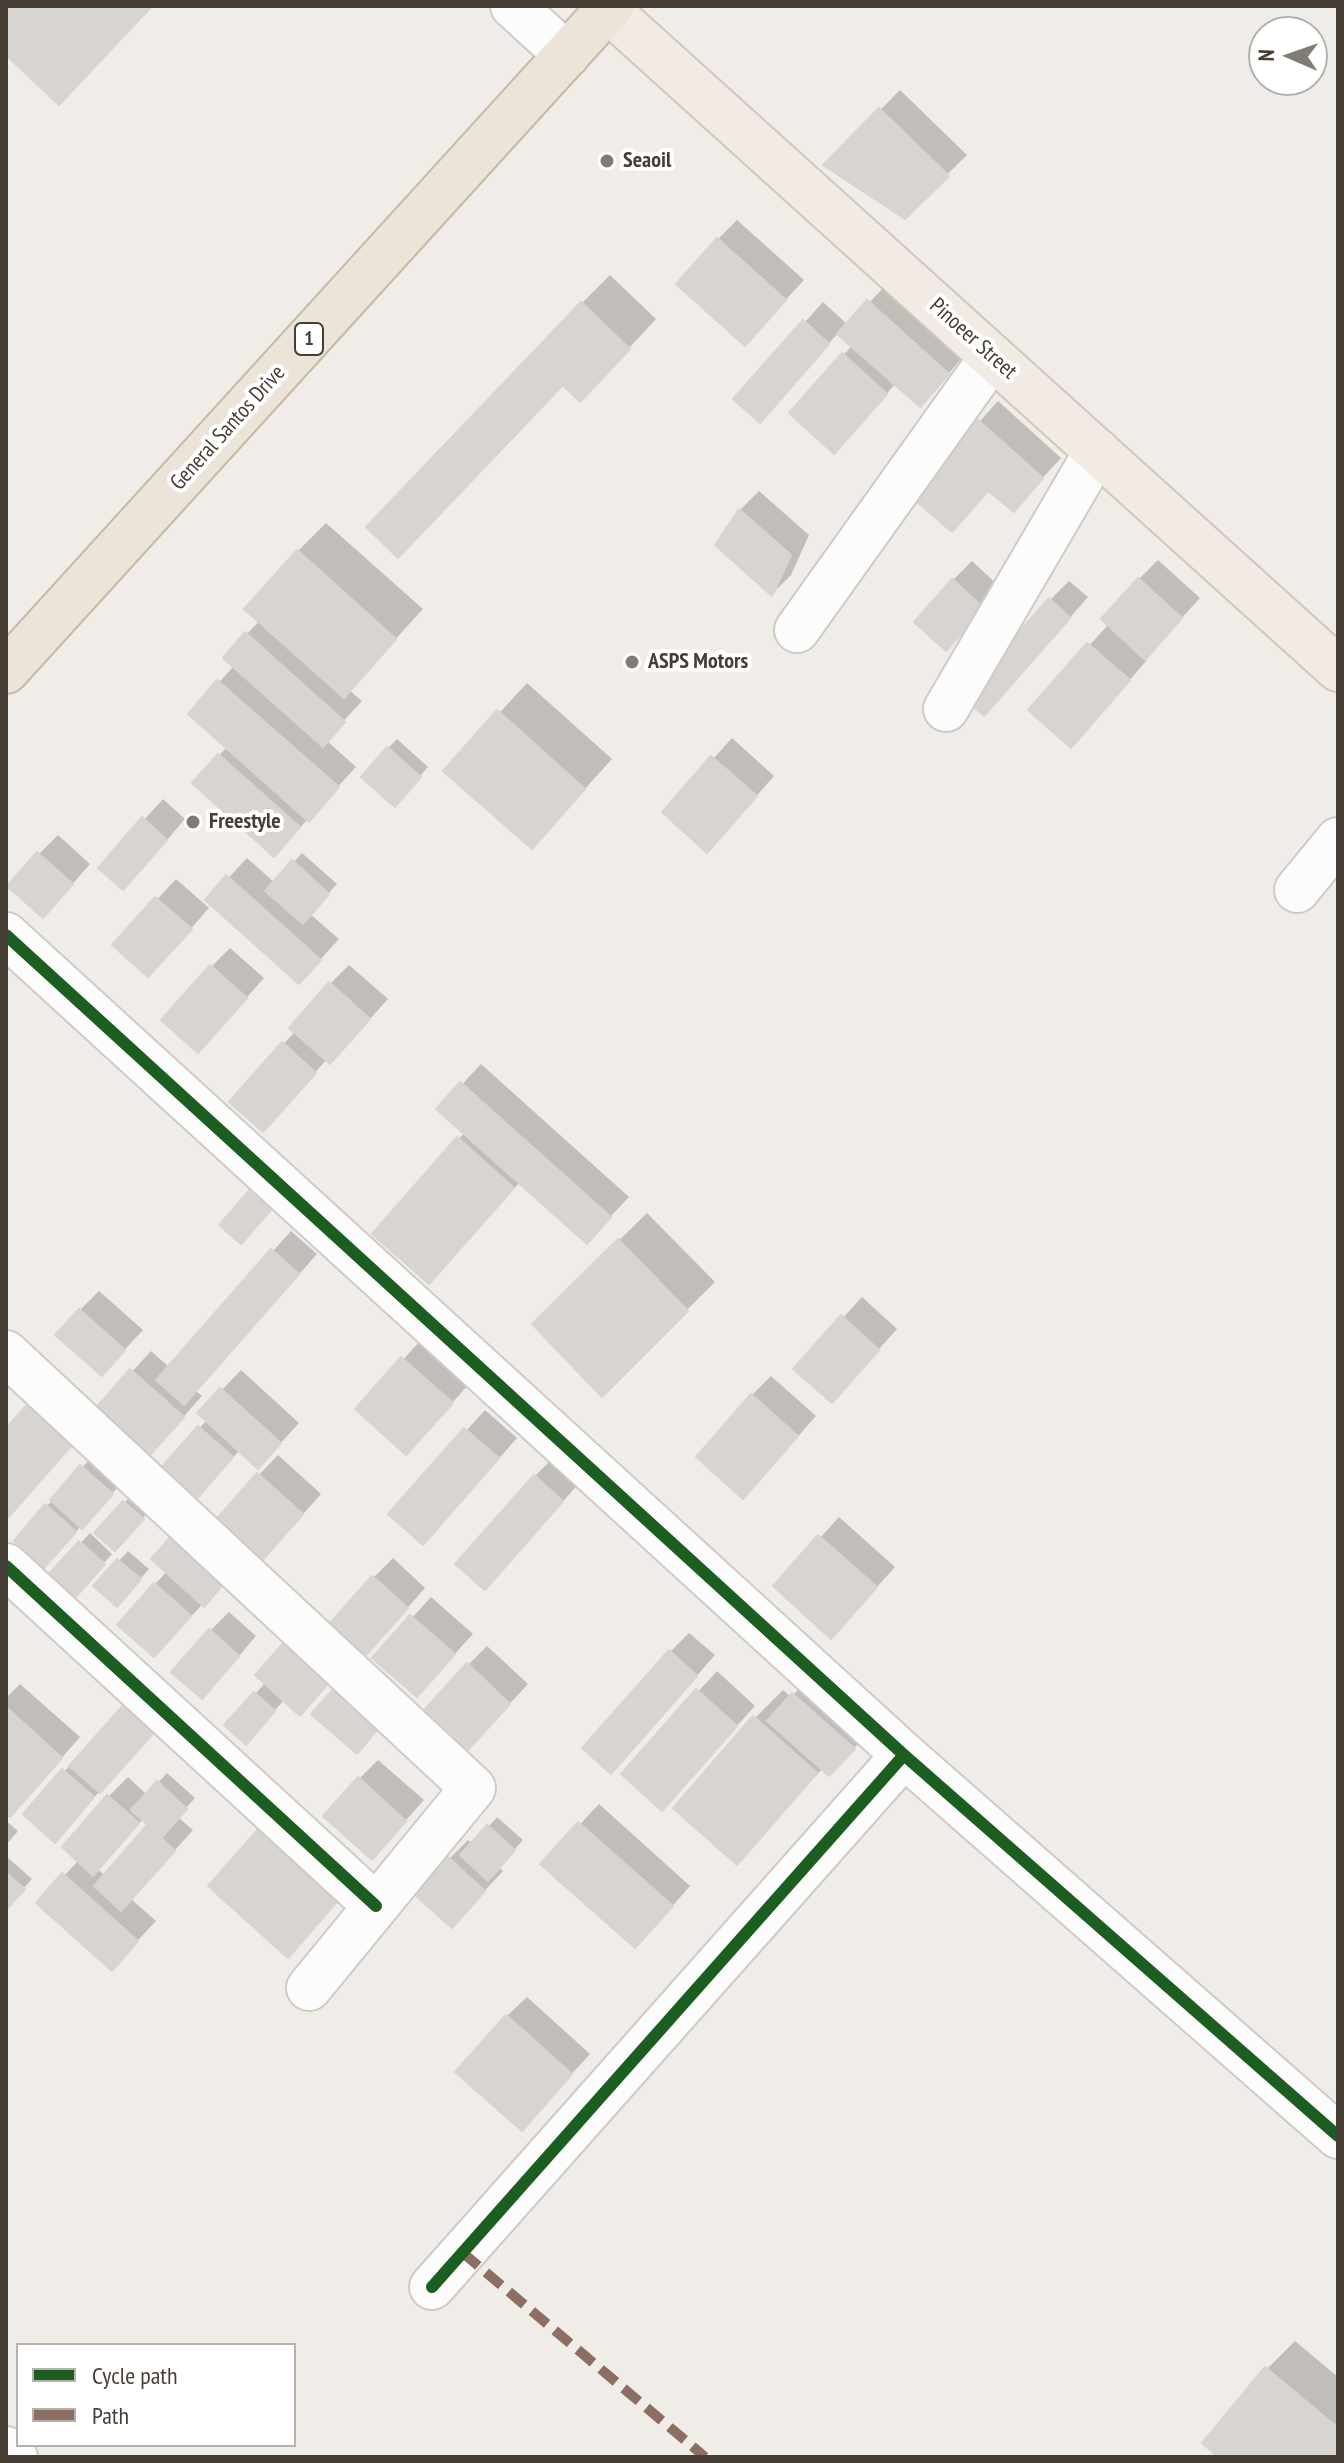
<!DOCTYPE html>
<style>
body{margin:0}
#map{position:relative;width:1344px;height:2463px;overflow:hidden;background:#f0ede9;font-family:"PT Sans Narrow",sans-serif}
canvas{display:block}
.frame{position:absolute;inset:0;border:8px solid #463e35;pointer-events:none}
.legend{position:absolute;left:16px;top:2343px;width:280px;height:104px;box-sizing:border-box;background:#fff;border:2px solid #b5b2ae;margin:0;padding:10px 14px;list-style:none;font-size:24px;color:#463e35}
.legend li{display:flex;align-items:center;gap:16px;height:40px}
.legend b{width:40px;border:2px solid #b5b2ae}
.north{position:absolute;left:1248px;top:16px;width:80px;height:80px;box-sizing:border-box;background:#fff;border:2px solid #b5b2ae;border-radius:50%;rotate:272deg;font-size:22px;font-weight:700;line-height:32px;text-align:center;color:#463e35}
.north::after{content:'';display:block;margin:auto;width:28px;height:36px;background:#827b74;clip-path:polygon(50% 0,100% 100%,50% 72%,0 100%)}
</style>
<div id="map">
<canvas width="1344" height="2463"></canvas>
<div class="frame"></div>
<ul class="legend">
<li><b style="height:10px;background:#1b5e20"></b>Cycle path</li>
<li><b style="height:10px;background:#8d6e63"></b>Path</li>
</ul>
<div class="north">N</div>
</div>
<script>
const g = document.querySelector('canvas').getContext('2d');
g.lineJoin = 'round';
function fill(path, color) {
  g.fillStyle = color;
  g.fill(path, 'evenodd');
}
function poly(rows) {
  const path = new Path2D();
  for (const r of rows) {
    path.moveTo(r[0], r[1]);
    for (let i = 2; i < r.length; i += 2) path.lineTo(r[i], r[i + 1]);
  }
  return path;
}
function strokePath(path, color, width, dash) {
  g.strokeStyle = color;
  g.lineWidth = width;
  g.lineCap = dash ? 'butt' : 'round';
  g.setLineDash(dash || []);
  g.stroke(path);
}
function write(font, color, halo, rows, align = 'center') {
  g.font = font + ' "PT Sans Narrow",sans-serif';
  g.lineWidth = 8;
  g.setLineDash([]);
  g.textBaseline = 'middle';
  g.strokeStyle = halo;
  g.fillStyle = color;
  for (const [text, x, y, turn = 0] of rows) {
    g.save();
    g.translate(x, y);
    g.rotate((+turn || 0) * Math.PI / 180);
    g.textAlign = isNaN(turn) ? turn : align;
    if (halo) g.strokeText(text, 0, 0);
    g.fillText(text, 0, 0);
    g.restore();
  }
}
const shadow = poly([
 [900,90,967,155,905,216,826,165],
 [737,220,804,280,745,344,718,239],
 [610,275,656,319,608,371,582,303],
 [888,283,966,353,939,385,896,383,853,432,843,355,853,345,839,332,779,401,736,399,823,302,848,325],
 [998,401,1061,458,1013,510,990,489,952,530,913,496],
 [759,491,809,535,791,575,772,594,740,510],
 [326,523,423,609,349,690,362,701,326,740,356,767,293,835,194,783,227,747,190,714,234,666,225,658,260,620,298,551],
 [1158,560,1200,598,1145,658,1147,660,1090,726,1031,709,1109,624,1139,579],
 [972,561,1001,588,965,629,953,580],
 [1069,581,1088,597,1003,694,1050,600],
 [527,683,612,759,532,847,446,771],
 [732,738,774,776,726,831,665,812],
 [397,739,428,767,404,795,388,748],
 [163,799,185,819,142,869,100,868],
 [58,835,90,864,62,896,39,854],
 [302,853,337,884,310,914,339,939,318,962,208,900,247,858,275,883],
 [176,879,209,908,167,956,115,945],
 [230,948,264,978,217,1031,211,967],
 [349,965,388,999,349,1042,327,1059,282,1110,283,1044,296,1031,330,984],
 [481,1064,629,1197,587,1241,521,1181,429,1282,375,1233,465,1132,439,1109],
 [647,1213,715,1282,602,1394,534,1324],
 [291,1231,317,1254,196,1391,202,1396,160,1443,90,1417,151,1351,169,1367],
 [99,1291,143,1330,102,1374,80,1310],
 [862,1297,897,1329,832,1401,796,1369],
 [422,1339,470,1383,425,1433,358,1409],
 [241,1370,299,1423,277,1447,240,1450,193,1500,160,1471,207,1420,200,1413],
 [771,1376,816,1416,762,1477,752,1395],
 [46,1388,88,1426,6,1518,6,1431],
 [485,1410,517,1438,442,1523,391,1514],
 [278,1455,321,1494,279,1541,251,1552,173,1636,155,1584],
 [554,1457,581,1481,504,1568,535,1476],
 [91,1458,121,1484,53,1556,47,1506],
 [133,1494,151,1509,124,1539,124,1503],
 [839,1517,895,1567,850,1617,776,1586],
 [90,1533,112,1554,82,1588,50,1576],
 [128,1551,149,1569,126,1595,96,1586],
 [393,1558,425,1588,385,1633,374,1577],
 [431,1597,473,1634,417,1695,375,1658],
 [229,1612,256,1636,221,1677,210,1631],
 [689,1633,715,1655,630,1752,670,1652],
 [487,1646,528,1684,487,1728,468,1665],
 [357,1651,300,1713,285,1699,255,1733,227,1725,266,1682],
 [717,1671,755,1706,662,1808,623,1774],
 [813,1675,872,1728,848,1755,823,1768,737,1862,755,1718,783,1690,791,1697],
 [20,1684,80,1737,29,1795,6,1811,6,1698],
 [175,1709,55,1840,26,1814,83,1751],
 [378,1760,424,1800,390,1838,359,1779],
 [167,1773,195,1798,178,1817,193,1830,131,1899,156,1921,112,1968,39,1903,79,1860,65,1847,109,1796,128,1777,147,1795],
 [144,1818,150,1824,105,1875,97,1869],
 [291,1799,368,1867,288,1955],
 [599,1804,690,1886,654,1927,543,1864],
 [497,1817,523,1840,499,1867,503,1871,452,1926,449,1859,468,1840,473,1844],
 [6,1821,18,1831,6,1845],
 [7,1857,32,1879,6,1908,6,1859],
 [527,1997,590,2054,522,2128,507,2016],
 [1295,2341,1338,2377,1338,2457,1221,2457,1267,2369]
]);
const building = poly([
 [6,6,152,6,59,105,6,55,6,6],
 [879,108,949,176,905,219,823,165,879,108],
 [717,238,786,300,745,346,676,284,717,238],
 [867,300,949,374,920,407,837,334,867,300],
 [581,302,630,349,580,402,563,385,398,558,366,527,581,302],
 [803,320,829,344,760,423,733,399,803,320],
 [842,353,887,394,834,454,789,413,842,353],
 [977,419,1043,478,1014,512,988,491,952,532,910,496,977,419],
 [739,509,791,555,772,596,715,545,739,509],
 [297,550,396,639,344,698,244,609,297,550],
 [1138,578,1182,618,1145,660,1101,619,1138,578],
 [952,579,984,608,946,651,914,622,952,579],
 [1049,598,1070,618,984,716,962,696,1049,598],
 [245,632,345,722,323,747,223,658,245,632],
 [1087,643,1130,680,1071,748,1028,710,1087,643],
 [217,680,339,787,309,822,188,714,217,680],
 [497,710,585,789,532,849,443,771,497,710],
 [387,747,421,777,395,807,361,777,387,747],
 [218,754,300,827,274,857,192,783,218,754],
 [711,756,757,796,707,853,662,812,711,756],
 [142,817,167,840,123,890,98,868,142,817],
 [37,852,73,884,43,918,7,886,37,852],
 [292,860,329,894,303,924,265,891,292,860],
 [226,875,321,960,299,984,205,900,226,875],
 [155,897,192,929,148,977,112,945,155,897],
 [210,965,247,998,198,1053,161,1020,210,965],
 [329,982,370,1019,330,1064,289,1028,329,982],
 [282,1042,316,1073,263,1132,229,1102,282,1042],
 [460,1082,611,1217,587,1244,436,1109,460,1082],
 [457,1137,514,1188,429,1284,372,1234,457,1137],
 [255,1184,277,1203,241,1244,219,1225,255,1184],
 [618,1239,688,1311,602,1397,532,1324,618,1239],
 [271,1249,299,1274,184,1405,156,1380,271,1249],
 [79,1309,125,1350,102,1376,55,1335,79,1309],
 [841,1315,879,1350,832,1403,793,1369,841,1315],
 [401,1357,453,1403,406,1455,355,1409,401,1357],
 [130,1369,184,1417,141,1465,88,1417,130,1369],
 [220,1388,281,1443,258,1469,197,1413,220,1388],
 [751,1394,798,1436,743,1499,696,1457,751,1394],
 [26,1406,71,1446,6,1520,6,1428,26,1406],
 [198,1426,233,1457,193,1503,158,1471,198,1426],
 [464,1428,499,1458,423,1545,388,1514,464,1428],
 [80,1465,113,1494,82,1529,50,1500,80,1465],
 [257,1473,303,1514,260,1563,214,1522,257,1473],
 [534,1475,563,1501,485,1590,455,1564,534,1475],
 [123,1501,144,1519,115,1551,94,1533,123,1501],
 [45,1504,76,1532,44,1568,14,1541,45,1504],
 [180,1526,233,1573,204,1607,151,1559,180,1526],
 [818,1535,877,1587,831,1639,773,1586,818,1535],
 [79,1541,105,1564,73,1600,47,1576,79,1541],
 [117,1559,141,1579,117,1607,93,1586,117,1559],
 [372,1576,408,1608,366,1655,330,1623,372,1576],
 [154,1583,191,1616,154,1657,117,1625,154,1583],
 [410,1615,455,1654,417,1697,372,1658,410,1615],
 [209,1629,239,1656,202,1699,171,1672,209,1629],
 [294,1631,339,1671,300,1716,255,1675,294,1631],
 [669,1650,697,1676,611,1774,582,1748,669,1650],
 [467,1663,510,1704,468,1750,425,1709,467,1663],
 [337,1685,381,1725,357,1754,311,1714,337,1685],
 [696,1689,737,1726,662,1811,621,1774,696,1689],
 [254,1692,275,1711,246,1745,224,1725,254,1692],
 [792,1693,855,1749,829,1776,767,1721,792,1693],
 [126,1702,157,1729,100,1793,69,1766,126,1702],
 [6,1707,62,1758,10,1817,6,1813,6,1707],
 [753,1716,817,1773,737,1865,673,1808,753,1716],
 [62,1769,94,1797,55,1843,23,1814,62,1769],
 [358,1777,406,1821,372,1860,323,1816,358,1777],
 [157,1781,187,1809,162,1837,131,1810,157,1781],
 [107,1795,139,1823,93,1876,62,1847,107,1795],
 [578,1822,673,1906,635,1948,540,1864,578,1822],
 [147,1825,175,1851,121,1911,94,1886,147,1825],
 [487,1825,515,1850,488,1881,460,1855,487,1825],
 [261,1826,341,1897,288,1958,208,1886,261,1826],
 [448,1857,485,1891,452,1928,414,1894,448,1857],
 [6,1873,25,1889,6,1910,6,1873],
 [62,1873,138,1941,112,1971,36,1903,62,1873],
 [506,2015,572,2074,522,2131,455,2072,506,2015],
 [1265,2367,1338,2428,1338,2457,1218,2457,1202,2443,1265,2367]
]);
const minor = poly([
 [513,6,567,55],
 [797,630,992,357],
 [946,709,1097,451],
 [1297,890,1338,840],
 [6,935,904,1755,1338,2136],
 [6,1353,473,1788,309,1988],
 [6,1566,376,1906],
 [432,2287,904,1755],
 [6,2449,15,2457]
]);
const major = poly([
 [608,10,1338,669]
]);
const highway = poly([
 [6,671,611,6]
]);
const quiet = poly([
 [463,2253,705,2457]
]);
const cycleway = poly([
 [6,935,904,1755,1338,2136],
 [6,1566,376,1906],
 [432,2287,904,1755]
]);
const markers = [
 [607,161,8,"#827b74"],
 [632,662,8,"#827b74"],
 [193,822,8,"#827b74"]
];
const shields = [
 [309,339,28]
];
const shieldNames = [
 ["1",309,339]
];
const poiNames = [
 ["Seaoil",623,161],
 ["ASPS Motors",648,662],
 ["Freestyle",209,822]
];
const streetNames = [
 ["Pinoeer Street",973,339,42],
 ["General Santos Drive",228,428,-48]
];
fill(shadow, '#0003');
fill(building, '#d8d4d0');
strokePath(building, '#d8d4cf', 2);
strokePath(minor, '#cecbc7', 48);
strokePath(major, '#d2c7b6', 48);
strokePath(highway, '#c8b8a4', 48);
strokePath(minor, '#fdfcfc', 44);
strokePath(major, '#f1ebe3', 44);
strokePath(highway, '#ece4d8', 44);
strokePath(quiet, '#8d6e63', 10, [20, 10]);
strokePath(cycleway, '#1b5e20', 12);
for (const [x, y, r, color] of markers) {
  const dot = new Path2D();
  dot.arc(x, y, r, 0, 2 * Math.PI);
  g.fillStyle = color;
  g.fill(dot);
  strokePath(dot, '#fff', 3);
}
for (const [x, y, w] of shields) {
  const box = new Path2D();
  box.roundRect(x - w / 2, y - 16, w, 32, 6);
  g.fillStyle = '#fff';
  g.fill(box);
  strokePath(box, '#463e35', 2);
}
write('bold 20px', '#463e35', null, shieldNames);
write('bold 22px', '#463e35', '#fff', poiNames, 'left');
write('22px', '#463e35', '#fff', streetNames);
</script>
